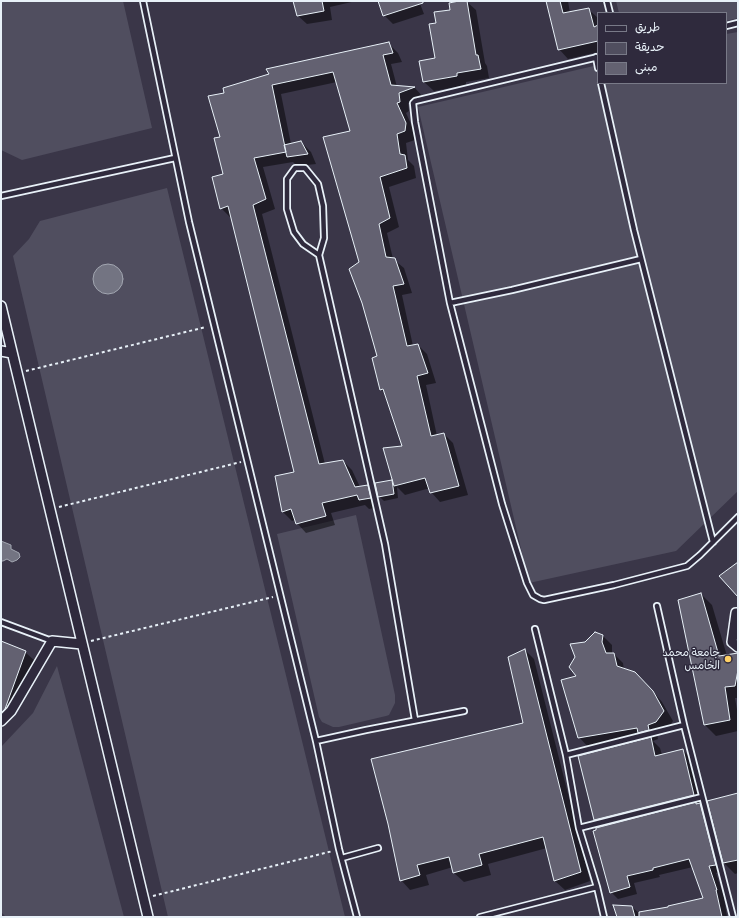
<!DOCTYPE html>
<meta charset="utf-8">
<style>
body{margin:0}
#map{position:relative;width:739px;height:918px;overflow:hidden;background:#3a3648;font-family:"Patrick Hand","Playpen Sans Arabic",sans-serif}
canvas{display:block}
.frame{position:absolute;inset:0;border:2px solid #e8f1f8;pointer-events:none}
.legend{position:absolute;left:597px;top:12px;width:130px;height:72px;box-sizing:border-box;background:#2f2a3d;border:1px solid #797a88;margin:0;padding:5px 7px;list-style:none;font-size:12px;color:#e8f1f8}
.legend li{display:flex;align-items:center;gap:8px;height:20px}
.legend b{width:20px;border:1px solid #797a88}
</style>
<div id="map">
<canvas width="739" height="918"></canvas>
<div class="frame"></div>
<ul class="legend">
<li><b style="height:5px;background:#2f2a3d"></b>طريق</li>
<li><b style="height:11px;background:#504e5f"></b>حديقة</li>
<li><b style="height:11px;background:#636171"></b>مبنى</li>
</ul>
</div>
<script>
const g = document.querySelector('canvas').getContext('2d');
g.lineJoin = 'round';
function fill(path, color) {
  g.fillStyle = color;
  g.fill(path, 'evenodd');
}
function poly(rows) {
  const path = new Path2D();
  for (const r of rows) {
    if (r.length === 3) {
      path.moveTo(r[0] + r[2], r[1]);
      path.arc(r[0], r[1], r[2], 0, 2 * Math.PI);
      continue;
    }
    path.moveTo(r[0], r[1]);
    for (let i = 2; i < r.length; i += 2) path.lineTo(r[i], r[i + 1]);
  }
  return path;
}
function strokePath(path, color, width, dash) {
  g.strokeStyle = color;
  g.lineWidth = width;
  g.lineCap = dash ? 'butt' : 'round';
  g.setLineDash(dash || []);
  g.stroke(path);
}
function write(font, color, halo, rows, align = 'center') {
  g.font = font + ' "Patrick Hand","Playpen Sans Arabic",sans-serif';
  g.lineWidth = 3;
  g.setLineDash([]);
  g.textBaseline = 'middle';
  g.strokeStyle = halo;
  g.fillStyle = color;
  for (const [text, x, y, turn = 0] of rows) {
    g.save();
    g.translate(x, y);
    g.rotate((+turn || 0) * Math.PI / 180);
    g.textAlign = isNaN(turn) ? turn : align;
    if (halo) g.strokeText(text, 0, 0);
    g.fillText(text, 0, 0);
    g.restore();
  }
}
const green = poly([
 [1,1,123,1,152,128,22,160,1,150],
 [616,1,738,1,738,18,726,21,726,13,619,13],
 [738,32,738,491,676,551,529,583,418,107,598,65,598,83,726,83,726,34],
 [167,188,345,917,168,917,13,256,29,239,40,221],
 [356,515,395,695,395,703,389,715,386,716,339,727,333,727,322,722,319,717,277,534],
 [57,666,124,917,6,917,1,912,1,747,33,713]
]);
const water = poly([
 [108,279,15],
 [1,541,11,545,11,549,19,553,20,557,17,560,12,562,7,559,3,561,1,561,1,541]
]);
const shadow = poly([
 [294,1,356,1,330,7,332,20,307,24,297,15],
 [379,1,419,1,424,14,393,24,384,15],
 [465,1,466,1,476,10,485,63,487,66,489,78,466,82,466,85,434,91,424,82,436,59,437,24,451,11],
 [547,1,568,1,570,13,588,9,598,18,598,52,568,59,559,49],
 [388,43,398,53,402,62,391,64,397,87,415,88,423,97,408,103,409,111,406,113,415,133,415,140,406,143,408,160,414,166,416,178,389,187,399,227,387,233,393,259,404,268,412,293,402,295,413,346,418,345,427,354,436,383,426,385,437,436,444,434,453,443,468,495,440,502,431,492,430,488,405,495,397,487,398,498,384,501,379,496,392,481,395,484,403,446,386,395,381,389,378,356,360,263,351,131,337,82,281,94,291,144,301,142,311,152,316,164,297,166,293,162,263,167,275,209,262,214,325,464,343,461,352,470,360,487,367,486,377,495,380,507,369,509,365,505,331,513,335,525,306,533,297,523,295,520,292,521,283,512,295,472,232,217,230,217,221,208,225,175,221,137,225,94],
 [701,594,712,605,727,656,738,653,738,698,735,698,738,715,738,731,716,736,705,725],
 [603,636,612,645,612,654,614,654,623,663,624,670,645,682,662,702,673,721,666,731,657,735,658,739,653,741,660,748,662,755,683,750,692,760,703,804,701,805,707,811,722,872,716,873,724,897,727,917,618,917,632,907,639,913,669,908,704,898,693,867,659,875,660,877,634,883,637,894,618,899,611,892,598,831,602,827,595,820,580,756,646,740,644,738,588,747,579,737,578,676,585,643],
 [1,642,25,652,35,661,15,716,1,711],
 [525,650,534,659,590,881,565,890,555,881,547,848,488,864,491,875,464,882,454,873,453,867,426,875,429,885,410,890,401,880,524,724],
 [738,794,738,873,735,874,724,863]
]);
const building = poly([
 [293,1,322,1,324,11,297,16,293,1],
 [378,1,423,1,423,3,383,16,378,1],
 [459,1,467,1,476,55,478,55,481,69,457,73,457,76,423,82,419,61,435,58,429,24,436,23,434,12,450,10,449,3,459,1],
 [546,1,560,1,563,13,589,8,594,27,598,25,598,41,558,50,546,1],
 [389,42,393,53,383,55,391,85,415,87,399,93,400,102,397,103,406,123,405,131,397,134,400,154,405,155,407,168,380,177,390,218,379,224,386,257,395,258,404,284,393,286,407,346,418,344,428,373,417,376,431,436,444,433,459,486,430,493,425,478,394,486,383,448,402,446,383,389,380,390,372,358,377,356,362,303,349,269,359,262,323,137,350,131,333,72,272,85,286,152,254,158,266,199,253,205,319,464,343,460,355,487,368,485,371,498,359,500,357,495,322,503,326,516,296,524,291,509,282,512,275,476,294,472,228,206,220,209,212,177,223,174,214,138,220,137,208,96,224,93,223,88,269,74,266,69,389,42],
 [301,141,308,154,287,157,284,145,301,141],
 [392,480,394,494,378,497,375,483,392,480],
 [738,562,738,597,719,576,738,562],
 [701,593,719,656,738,653,738,670,735,686,725,687,730,720,704,725,678,600,701,593],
 [595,632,603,635,602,642,606,653,614,653,617,666,635,672,653,691,664,711,656,722,648,725,649,730,638,733,637,728,578,738,561,680,576,676,569,667,575,657,570,644,585,642,595,632],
 [1,641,26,651,5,709,1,713,1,641],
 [525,649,581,872,554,881,543,837,479,854,482,865,453,873,449,857,417,865,420,875,400,881,388,824,371,759,523,723,508,657,525,649],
 [651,737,655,756,683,749,694,795,594,820,578,756,651,737],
 [738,793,738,860,723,863,707,801,738,793],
 [696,802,696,804,700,803,716,865,709,866,717,890,716,890,722,917,639,917,639,912,668,907,668,906,703,898,689,859,653,868,653,870,627,876,630,887,610,893,593,831,596,830,596,828,696,802],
 [613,905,632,906,635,917,617,917,613,905]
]);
const path = poly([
 [26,371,206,327],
 [59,507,241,462],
 [91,641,273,597],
 [153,896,333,851]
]);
const lane = poly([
 [143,1,189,222,316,741,339,849,357,917],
 [607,1,610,13],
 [726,26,738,23],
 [596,57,598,68],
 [598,57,415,101,413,103,415,122,450,303,502,504,527,583,533,595,540,599,544,600,614,585,687,566,700,555,738,517],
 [601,83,634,230,713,542],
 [1,196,175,158],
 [319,255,303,244,294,232,287,209,287,179,295,168,305,168,318,184,323,206,324,238,319,255,385,544,415,720],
 [450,303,512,290,641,259],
 [1,622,52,641],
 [535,629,566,755],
 [684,725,733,917],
 [316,741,366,730,464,711],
 [579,828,702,797],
 [342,858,378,848],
 [480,917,597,887],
 [604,917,597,887,579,828,566,755,684,725,657,606]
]);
const street = poly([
 [1,306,148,917],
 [1,351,12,353],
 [738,613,736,613,732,642,738,647],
 [1,721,11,711,52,641,82,644]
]);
const markers = [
 [728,659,4,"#ffd166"]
];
const poiNames = [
 ["جامعة محمد",720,653],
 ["الخامس",720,666]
];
fill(green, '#504e5f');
fill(water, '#737482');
strokePath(water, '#a2a6b1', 1);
fill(shadow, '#0007');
fill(building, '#636171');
strokePath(building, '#e8f1f8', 1);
strokePath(lane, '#e8f1f8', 8);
strokePath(street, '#e8f1f8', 12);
strokePath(path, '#e8f1f8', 2, [3, 3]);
strokePath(lane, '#2f2a3d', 4.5);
strokePath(street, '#2f2a3d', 9);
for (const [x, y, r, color] of markers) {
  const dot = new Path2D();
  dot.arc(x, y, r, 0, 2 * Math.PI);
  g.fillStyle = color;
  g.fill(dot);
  strokePath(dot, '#2f2a3d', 1.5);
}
write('11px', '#e8f1f8', '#2f2a3d', poiNames, 'right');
</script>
